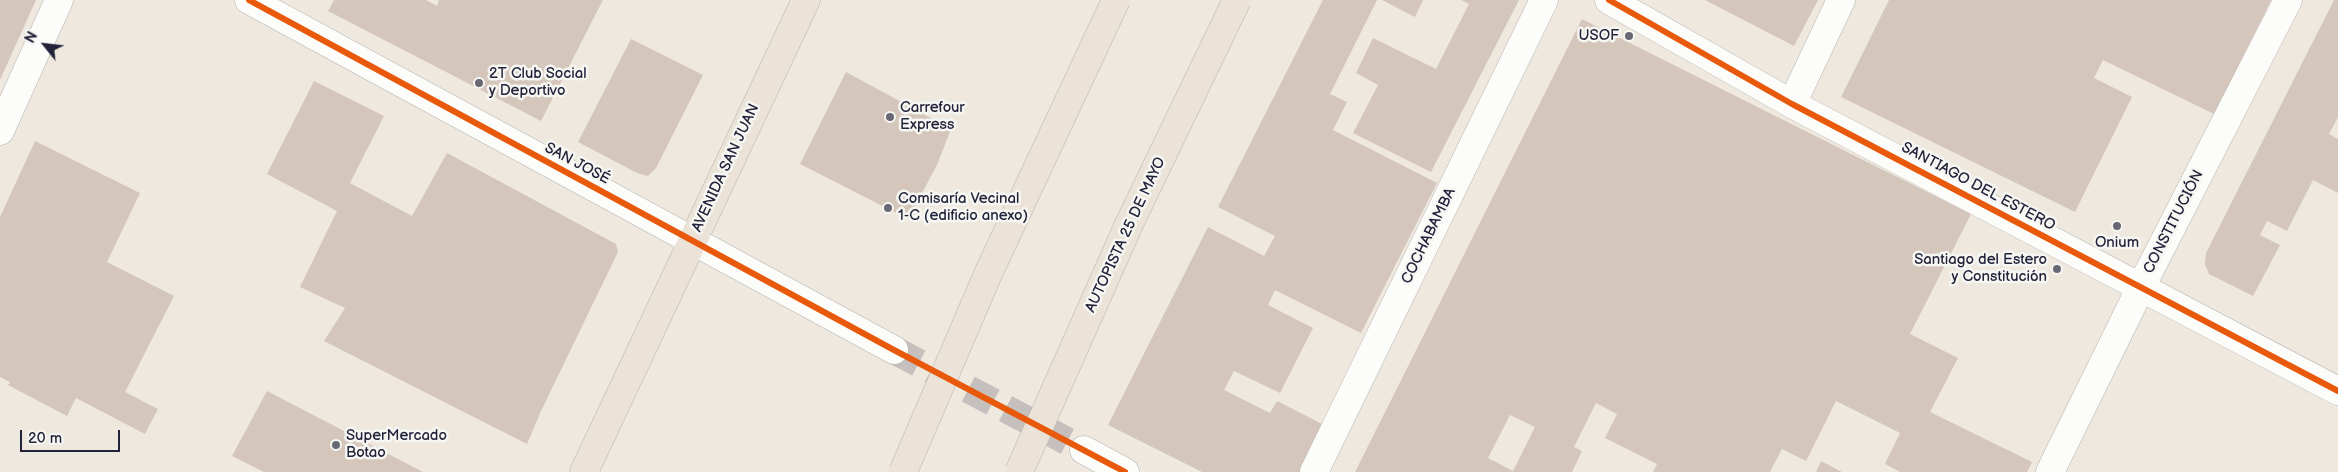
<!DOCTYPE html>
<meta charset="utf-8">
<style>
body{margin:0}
#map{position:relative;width:2338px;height:472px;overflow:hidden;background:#eee8de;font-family:"Balsamiq Sans",sans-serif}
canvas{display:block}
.north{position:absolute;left:20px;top:20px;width:50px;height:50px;-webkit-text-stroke:4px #f6f6f2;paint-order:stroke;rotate:299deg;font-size:14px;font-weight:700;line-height:20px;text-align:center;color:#22223b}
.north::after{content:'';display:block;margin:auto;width:18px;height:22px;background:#22223b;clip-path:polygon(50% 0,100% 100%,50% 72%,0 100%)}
.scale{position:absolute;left:20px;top:430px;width:100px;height:22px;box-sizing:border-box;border:2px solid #22223b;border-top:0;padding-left:6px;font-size:15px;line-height:18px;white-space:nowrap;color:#22223b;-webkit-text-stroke:4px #f6f6f2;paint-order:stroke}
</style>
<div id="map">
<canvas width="2338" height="472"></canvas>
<div class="north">N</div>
<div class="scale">20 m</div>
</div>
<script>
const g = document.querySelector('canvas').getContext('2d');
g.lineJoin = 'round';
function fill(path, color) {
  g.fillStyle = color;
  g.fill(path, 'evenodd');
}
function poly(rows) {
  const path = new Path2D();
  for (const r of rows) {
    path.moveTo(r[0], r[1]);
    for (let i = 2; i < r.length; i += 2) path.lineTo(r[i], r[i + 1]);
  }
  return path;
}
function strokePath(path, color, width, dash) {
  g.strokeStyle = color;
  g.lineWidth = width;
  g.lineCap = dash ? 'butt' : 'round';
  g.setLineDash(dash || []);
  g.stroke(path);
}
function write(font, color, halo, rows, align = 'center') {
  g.font = font + ' "Balsamiq Sans",sans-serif';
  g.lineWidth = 5;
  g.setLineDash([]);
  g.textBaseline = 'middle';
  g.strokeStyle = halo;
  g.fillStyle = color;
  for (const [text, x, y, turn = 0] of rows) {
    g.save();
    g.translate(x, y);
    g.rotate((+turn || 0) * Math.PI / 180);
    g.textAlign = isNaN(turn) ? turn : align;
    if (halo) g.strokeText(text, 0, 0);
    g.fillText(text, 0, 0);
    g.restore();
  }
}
const building = poly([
 [0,0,36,0,0,80],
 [334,0,426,0,437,6,439,0,603,0,541,121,328,11],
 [1323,0,1377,0,1330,94,1347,102,1333,130,1437,183,1361,333,1275,290,1268,305,1313,328,1280,393,1234,371,1224,390,1270,413,1277,401,1328,427,1305,472,1202,472,1108,425,1208,227,1264,256,1275,236,1218,207],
 [1382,0,1423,0,1415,17],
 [1461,0,1519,0,1431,172,1353,133,1378,85,1356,73,1373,38,1436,69,1469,4],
 [1705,0,1818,0,1794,46],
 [1889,0,2271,0,2214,114,2103,60,2094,78,2132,97,2075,212,1841,97],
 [2334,0,2338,0,2338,117,2329,134,2338,139,2338,193,2313,180,2287,231,2267,221,2260,235,2280,245,2253,296,2209,274,2205,264,2206,253],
 [1582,19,1971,214,1910,334,1958,358,1930,412,2032,462,2027,472,1900,472,1885,464,1900,433,1836,401,1806,461,1782,449,1770,472,1653,472,1657,464,1605,438,1617,414,1596,403,1574,447,1582,451,1572,472,1355,472],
 [1510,415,1535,427,1513,471,1488,458],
 [631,39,703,75,656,168,648,176,637,173,578,142],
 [846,72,951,129,937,165,908,219,800,164],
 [314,81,384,116,350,183,412,216,447,153,616,244,618,252,541,411,527,444,324,341,345,308,300,287,337,211,267,174],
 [35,141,140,193,107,262,174,296,125,392,158,409,145,434,76,398,67,416,8,385,10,382,0,377,0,217],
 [267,391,423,472,264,472,232,456],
 [1821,461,1842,472,1816,472]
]);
const minorTunnel = poly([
 [894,350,1084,450]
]);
const minor = poly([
 [249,0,894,350],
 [1609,0,1792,104,2338,391],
 [1792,104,1841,0],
 [0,131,59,0],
 [1084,450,1125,472],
 [1314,472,1544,0],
 [2050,472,2141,287,2288,0]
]);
const primary = poly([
 [584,472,806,0]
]);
const motorwayBridge = poly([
 [903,472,988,274,1116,0],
 [1019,472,1130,222,1237,0]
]);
const cycleway = poly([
 [249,0,894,350,1125,472],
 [1609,0,1792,104,2338,391]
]);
const markers = [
 [1629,36,5,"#696774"],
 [479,83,5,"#696774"],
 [890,117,5,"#696774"],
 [888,208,5,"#696774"],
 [2117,226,5,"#696774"],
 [2057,269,5,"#696774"],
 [336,445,5,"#696774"]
];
const poiNames = [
 ["USOF",1619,36,"right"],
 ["2T Club Social",489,74],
 ["y Deportivo",489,91],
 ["Carrefour",900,108],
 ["Express",900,125],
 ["Comisaría Vecinal",898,199],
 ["1-C (edificio anexo)",898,216],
 ["Onium",2117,243,"center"],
 ["Santiago del Estero",2047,260,"right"],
 ["y Constitución",2047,277,"right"],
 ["SuperMercado",346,436],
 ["Botao",346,453]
];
const streetNames = [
 ["SAN JOSÉ",577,164,28],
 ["AVENIDA SAN JUAN",726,168,-65],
 ["SANTIAGO DEL ESTERO",1978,187,28],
 ["CONSTITUCIÓN",2174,222,-63],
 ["AUTOPISTA 25 DE MAYO",1126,235,-65],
 ["COCHABAMBA",1429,236,-64]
];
fill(building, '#d5c6bc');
strokePath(minorTunnel, '#c5c0bd', 28, [28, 14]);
strokePath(minor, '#b6b3af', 29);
strokePath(primary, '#b6b3af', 29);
strokePath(minor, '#fcfcfa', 28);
strokePath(primary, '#ebe3d8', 28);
strokePath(motorwayBridge, '#b6b3af', 29, []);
strokePath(motorwayBridge, '#ebe3d8', 28);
strokePath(cycleway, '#e8590c', 6);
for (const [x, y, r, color] of markers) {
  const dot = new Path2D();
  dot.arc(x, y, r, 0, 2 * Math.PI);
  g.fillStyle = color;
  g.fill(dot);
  strokePath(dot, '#f6f6f2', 2);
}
write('15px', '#22223b', '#f6f6f2', poiNames, 'left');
write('15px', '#22223b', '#f6f6f2', streetNames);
</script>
